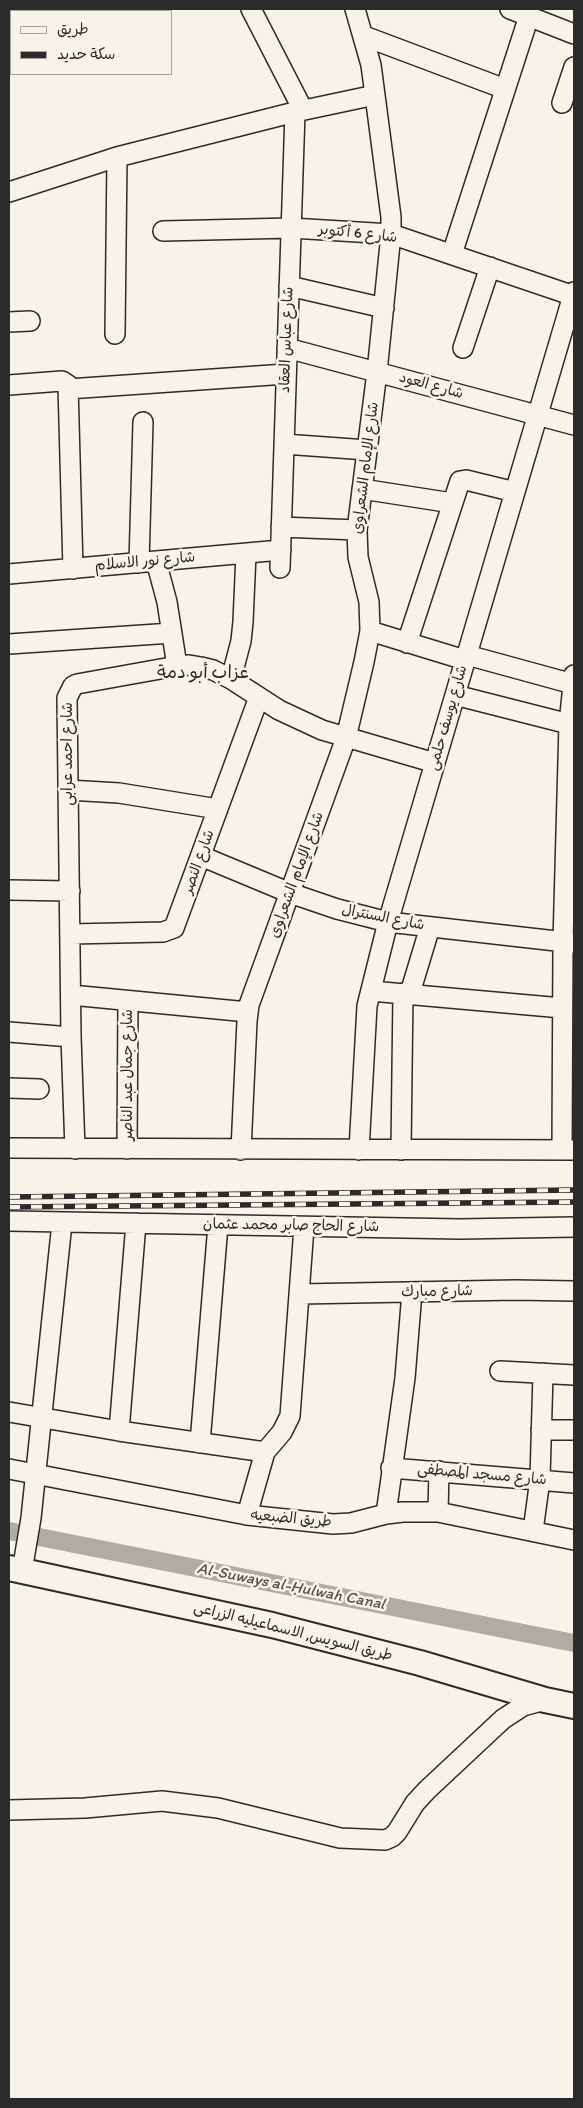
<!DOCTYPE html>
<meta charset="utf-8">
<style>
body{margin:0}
#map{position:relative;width:583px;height:2108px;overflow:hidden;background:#f7f3e8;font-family:Itim,"Playpen Sans Arabic",sans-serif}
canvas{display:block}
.frame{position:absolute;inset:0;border:10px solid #2b2b2b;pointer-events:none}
.legend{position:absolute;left:10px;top:10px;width:162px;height:65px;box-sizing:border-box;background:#f7f3e8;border:1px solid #a5a39c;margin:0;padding:6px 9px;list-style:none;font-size:15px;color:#2b2b2b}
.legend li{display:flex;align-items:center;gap:10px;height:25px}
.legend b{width:25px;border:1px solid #a5a39c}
</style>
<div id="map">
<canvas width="583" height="2108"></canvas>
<div class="frame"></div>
<ul class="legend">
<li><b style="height:6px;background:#f7f3e8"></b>طريق</li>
<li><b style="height:6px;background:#2b2b2b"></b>سكة حديد</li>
</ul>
</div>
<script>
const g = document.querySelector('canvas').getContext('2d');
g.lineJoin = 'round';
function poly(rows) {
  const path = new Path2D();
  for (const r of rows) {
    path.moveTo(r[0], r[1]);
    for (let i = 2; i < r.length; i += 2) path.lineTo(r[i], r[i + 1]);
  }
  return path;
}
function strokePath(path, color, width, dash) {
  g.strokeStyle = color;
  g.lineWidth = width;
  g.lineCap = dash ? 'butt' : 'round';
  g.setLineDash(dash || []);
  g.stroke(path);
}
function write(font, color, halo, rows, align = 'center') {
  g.font = font + ' Itim,"Playpen Sans Arabic",sans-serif';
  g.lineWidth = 5;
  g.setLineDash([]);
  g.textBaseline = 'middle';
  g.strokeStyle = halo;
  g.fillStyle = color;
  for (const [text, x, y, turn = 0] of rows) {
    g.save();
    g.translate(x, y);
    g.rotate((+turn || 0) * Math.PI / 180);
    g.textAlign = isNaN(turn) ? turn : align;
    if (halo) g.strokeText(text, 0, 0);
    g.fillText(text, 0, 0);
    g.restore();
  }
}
const canal = poly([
 [9,1531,574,1643]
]);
const minor = poly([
 [251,9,303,110],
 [510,9,574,34],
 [364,36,505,89],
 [562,103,574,67],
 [9,192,117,157,295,112,375,95],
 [163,231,291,228,391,234,574,296],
 [452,254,529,16],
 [289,286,384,308],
 [9,322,30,321],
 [115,334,117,157],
 [287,348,574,425],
 [463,348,490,267],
 [9,385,62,381,68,385,73,569],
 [68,389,286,374],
 [284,444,367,450],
 [362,489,452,503],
 [281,527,357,530],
 [156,561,167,602,177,666],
 [139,563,143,422],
 [280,568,295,112],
 [9,574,281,550],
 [370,631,465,660],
 [407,643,460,481,466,480,515,492],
 [9,644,172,633],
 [467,655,573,684],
 [231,679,241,641,243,622,246,554],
 [455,695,569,724],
 [68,790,119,793,218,809],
 [201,856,290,893,337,909,388,922,574,943],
 [9,890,70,891],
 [71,934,163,932,174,928,259,697],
 [371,991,562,1008],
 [410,993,430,927],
 [71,995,248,1012],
 [9,1032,71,1037],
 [9,1088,39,1089],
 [9,1148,574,1150],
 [75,1149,71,1037,67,698,73,686,77,684,177,666,189,665,201,667,213,670,231,679,279,710,322,730,435,763],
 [127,1149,128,1002],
 [241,1150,247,1021,249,1005,346,738,364,662,370,631,369,602,358,557,357,530,377,372,391,234,391,217,371,65,355,9],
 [359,1150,367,1006,388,922,574,292],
 [401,1150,403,993],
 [562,1150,563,942,569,724,574,675],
 [9,1221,460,1229,574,1227],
 [300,1294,515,1290,574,1291],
 [500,1371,574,1375],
 [9,1412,119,1431,265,1452],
 [541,1430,574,1430],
 [119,1431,136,1223],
 [200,1443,218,1225],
 [391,1468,574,1483],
 [9,1469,247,1515,333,1524,351,1523,386,1514,403,1512,438,1512,574,1540],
 [438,1512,439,1471],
 [386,1514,405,1378,412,1292],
 [247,1515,265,1452,282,1432,290,1416,304,1227],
 [533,1531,540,1479,543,1373],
 [22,1571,31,1518,62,1223],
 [9,1810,85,1808,162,1801,218,1808,340,1838,385,1840,392,1837,397,1832,415,1803,427,1790,503,1719,523,1706,545,1700]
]);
const major = poly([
 [9,1568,272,1625,420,1663,545,1700,574,1706]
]);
const rail = poly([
 [9,1197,574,1190],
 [9,1207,574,1202]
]);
const streetNames = [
 ["شارع 6 أكتوبر",358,234,6],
 ["شارع عباس العقاد",287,340,-88],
 ["شارع العود",431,386,15],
 ["شارع الإمام الشعراوى",366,468,-83],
 ["شارع نور الاسلام",145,562,-5],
 ["شارع يوسف حلمى",448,718,-74],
 ["شارع احمد عرابى",68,754,-90],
 ["شارع النصر",199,862,-70],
 ["شارع الإمام الشعراوى",297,875,-70],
 ["شارع السنترال",383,918,11],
 ["شارع جمال عبد الناصر",128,1075,-90],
 ["شارع الحاج صابر محمد عثمان",291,1226,1],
 ["شارع مبارك",437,1292,-1],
 ["شارع مسجد المصطفى",482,1475,5],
 ["طريق الضبعيه",291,1519,5],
 ["طريق السويس, الاسماعيليه الزراعى",293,1632,14]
];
const waterNames = [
 ["Al-Suways al-Ḥulwah Canal",291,1587,11]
];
const quarterNames = [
 ["عزاب أبو دمة",203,673]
];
strokePath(canal, '#afaca4', 18);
strokePath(minor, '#2b2b2b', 22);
strokePath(major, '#2b2b2b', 28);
strokePath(minor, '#f7f3e8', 19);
strokePath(major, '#f7f3e8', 24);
strokePath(rail, '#2b2b2b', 5.5);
strokePath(rail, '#f7f3e8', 4, [11]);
write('15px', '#2b2b2b', '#f7f3e8', streetNames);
write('italic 16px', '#53524f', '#f7f3e8', waterNames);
write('18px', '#2b2b2b', '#f7f3e8', quarterNames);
</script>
